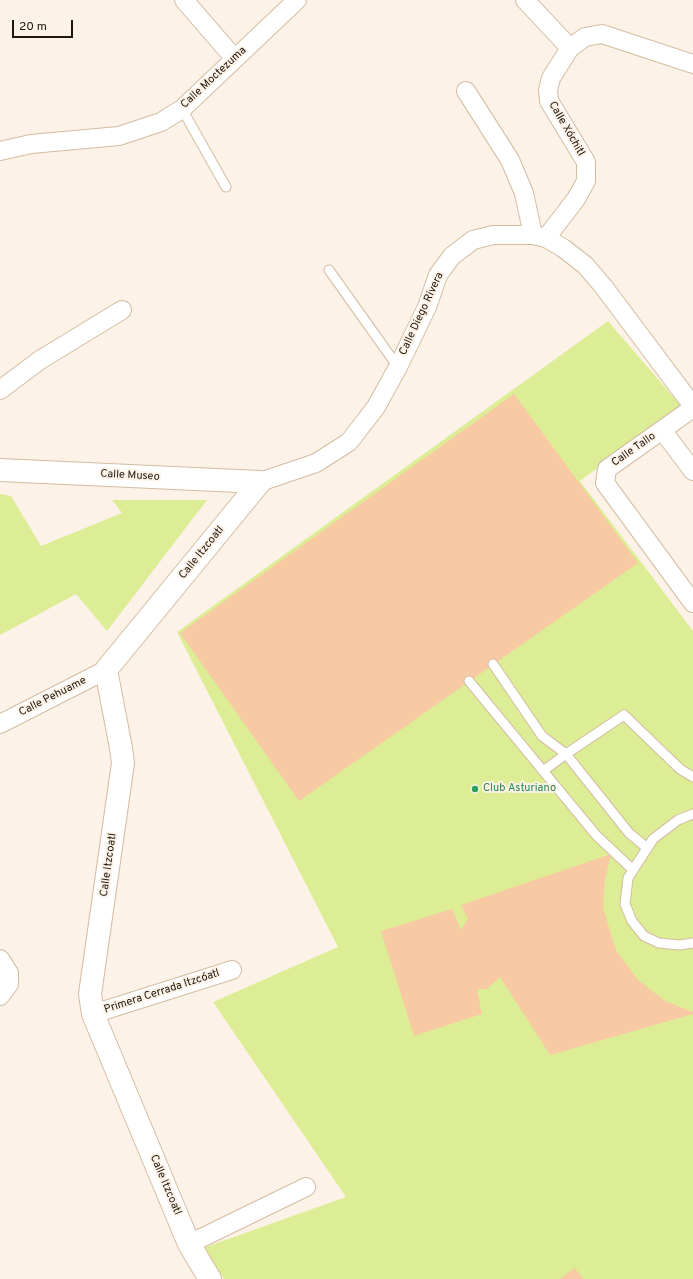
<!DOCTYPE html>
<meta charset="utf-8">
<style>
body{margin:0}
#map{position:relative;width:693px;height:1279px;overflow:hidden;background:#fcf2e7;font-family:Overpass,sans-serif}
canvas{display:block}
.scale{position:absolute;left:12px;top:20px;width:61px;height:18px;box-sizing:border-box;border:2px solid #1f160c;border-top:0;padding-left:5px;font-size:12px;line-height:14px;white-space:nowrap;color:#1f160c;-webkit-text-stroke:3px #fcf2e7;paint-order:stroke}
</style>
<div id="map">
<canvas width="693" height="1279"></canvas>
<div class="scale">20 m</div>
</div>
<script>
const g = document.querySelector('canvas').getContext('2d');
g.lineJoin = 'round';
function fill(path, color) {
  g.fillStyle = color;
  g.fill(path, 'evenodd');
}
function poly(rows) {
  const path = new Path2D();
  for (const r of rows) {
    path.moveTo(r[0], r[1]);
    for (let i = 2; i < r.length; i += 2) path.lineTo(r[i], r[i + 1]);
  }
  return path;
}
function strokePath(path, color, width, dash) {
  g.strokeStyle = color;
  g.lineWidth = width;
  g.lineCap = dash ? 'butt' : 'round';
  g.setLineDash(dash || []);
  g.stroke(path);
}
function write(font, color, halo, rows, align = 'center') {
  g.font = font + ' Overpass,sans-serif';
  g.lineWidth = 4;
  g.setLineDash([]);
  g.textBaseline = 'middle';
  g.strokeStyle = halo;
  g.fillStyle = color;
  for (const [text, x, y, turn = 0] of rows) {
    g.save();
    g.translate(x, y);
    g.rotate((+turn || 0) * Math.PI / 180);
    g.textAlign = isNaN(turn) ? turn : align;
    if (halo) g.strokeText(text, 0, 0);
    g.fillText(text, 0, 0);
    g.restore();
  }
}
const green = poly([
 [608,321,681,406,580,481,693,631,693,1279,224,1279,203,1248,346,1197,213,1002,338,947,177,632],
 [0,494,11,496,41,546,122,513,112,500,207,500,107,631,76,594,0,635]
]);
const building = poly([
 [514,394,638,563,299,801,180,633],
 [611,854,605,880,603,908,616,950,638,980,665,1001,693,1012,693,1014,550,1055,500,977,487,989,477,989,482,1014,414,1036,381,931,452,909,461,930,468,919,461,905],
 [575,1268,583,1279,559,1279]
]);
const service = poly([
 [182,109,226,187],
 [329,270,398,367],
 [493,664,542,736,566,754,629,833,647,848],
 [469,681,596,835,633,870],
 [543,771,566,754,624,715,680,769,693,777],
 [693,814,678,820,653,839,628,878,625,904,632,921,644,936,659,943,679,945,693,943]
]);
const minor = poly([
 [184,0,235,59],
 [525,0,570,48],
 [466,91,510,160,524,193,533,235],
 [0,151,31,144,119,136,161,122,182,109,297,0],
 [546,238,576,199,586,181,586,162,549,101,548,90,551,78,570,48,585,37,602,34,693,64],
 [0,390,40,360,122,310],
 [693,408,607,469,605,483,693,603],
 [662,430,693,471],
 [260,482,316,463,349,442,376,407,398,367,427,307,438,275,452,256,473,240,493,235,533,235,546,238,563,248,585,265,603,286,693,406],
 [0,724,106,670],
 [0,959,9,973,9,984,0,996],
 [93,1014,232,970],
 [189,1244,306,1187]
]);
const tertiary = poly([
 [0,470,260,482],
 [210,1279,189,1244,93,1014,90,994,123,763,121,748,106,670,260,482]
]);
const markers = [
 [475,789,4,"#2e9e5b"]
];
const streetNames = [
 ["Calle Moctezuma",214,78,-43],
 ["Calle Xóchitl",566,129,60],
 ["Calle Diego Rivera",422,314,-65],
 ["Calle Tallo",634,450,-35],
 ["Calle Museo",130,476,3],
 ["Calle Itzcoatl",202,553,-51],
 ["Calle Pehuame",53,697,-27],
 ["Calle Itzcoatl",109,865,-82],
 ["Primera Cerrada Itzcóatl",162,992,-18],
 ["Calle Itzcoatl",165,1185,67]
];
const leisureNames = [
 ["Club Asturiano",483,789]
];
fill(green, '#dced95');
fill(building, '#f7caa4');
strokePath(service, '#d4bca1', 11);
strokePath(minor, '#d4bca1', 20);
strokePath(tertiary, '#d4bca1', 24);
strokePath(service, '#fff', 9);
strokePath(minor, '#fff', 18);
strokePath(tertiary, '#fff', 22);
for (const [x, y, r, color] of markers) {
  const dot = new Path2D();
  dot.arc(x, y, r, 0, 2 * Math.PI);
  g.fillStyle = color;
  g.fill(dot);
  strokePath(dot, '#fcf2e7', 1.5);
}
write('11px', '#1f160c', '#fcf2e7', streetNames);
write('11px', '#27864d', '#fcf2e7', leisureNames, 'left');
</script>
